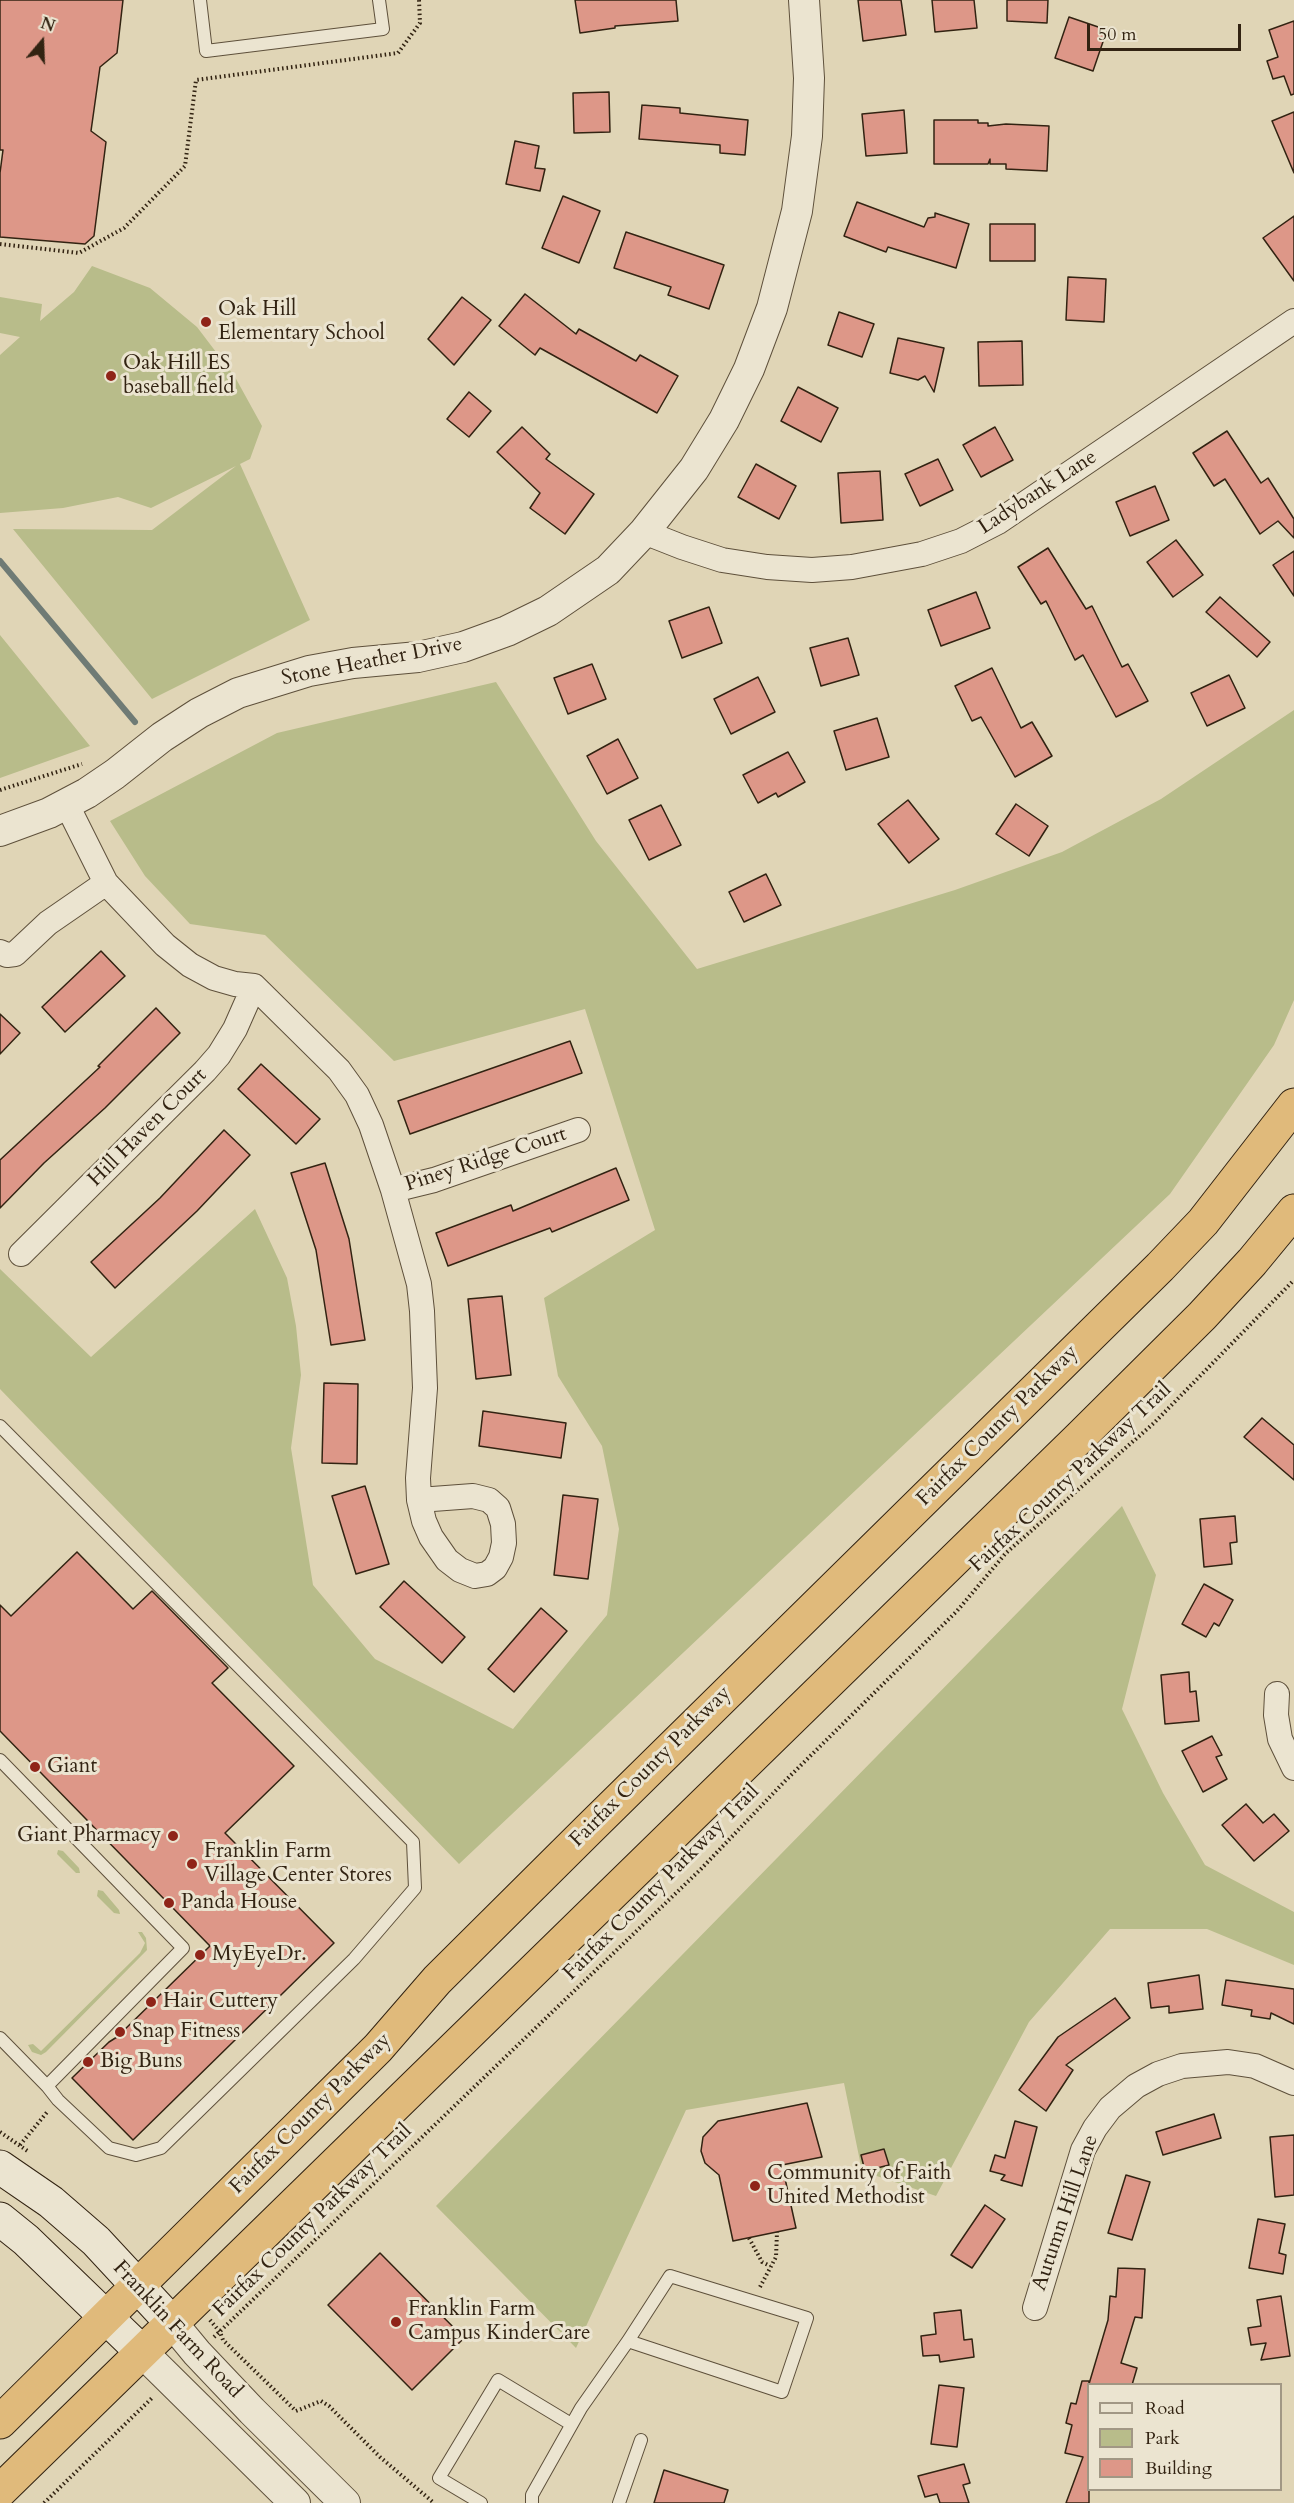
<!DOCTYPE html>
<style>
body{margin:0}
#map{position:relative;width:1294px;height:2503px;overflow:hidden;background:#e0d5b6;font-family:Cardo,serif}
canvas{display:block}
.legend{position:absolute;left:1087px;top:2383px;width:195px;height:108px;box-sizing:border-box;background:#ebe4d0;border:2px solid #a19784;margin:0;padding:8px 10px;list-style:none;font-size:18px;color:#322312}
.legend li{display:flex;align-items:center;gap:12px;height:30px}
.legend b{width:30px;border:2px solid #a19784}
.north{position:absolute;left:12px;top:12px;width:60px;height:60px;-webkit-text-stroke:4px #ebe4d0;paint-order:stroke;rotate:19deg;font-size:16px;font-weight:700;line-height:24px;text-align:center;color:#322312}
.north::after{content:'';display:block;margin:auto;width:21px;height:27px;background:#322312;clip-path:polygon(50% 0,100% 100%,50% 72%,0 100%)}
.scale{position:absolute;left:1087px;top:24px;width:154px;height:27px;box-sizing:border-box;border:3px solid #322312;border-top:0;padding-left:8px;font-size:18px;line-height:21px;white-space:nowrap;color:#322312;-webkit-text-stroke:4px #ebe4d0;paint-order:stroke}
</style>
<div id="map">
<canvas width="1294" height="2503"></canvas>
<ul class="legend">
<li><b style="height:8px;background:#ebe4d0"></b>Road</li>
<li><b style="height:16px;background:#b8bc8a"></b>Park</li>
<li><b style="height:16px;background:#dd9788"></b>Building</li>
</ul>
<div class="north">N</div>
<div class="scale">50 m</div>
</div>
<script>
const g = document.querySelector('canvas').getContext('2d');
g.lineJoin = 'round';
function fill(path, color) {
  g.fillStyle = color;
  g.fill(path, 'evenodd');
}
function poly(rows) {
  const path = new Path2D();
  for (const r of rows) {
    path.moveTo(r[0], r[1]);
    for (let i = 2; i < r.length; i += 2) path.lineTo(r[i], r[i + 1]);
  }
  return path;
}
function strokePath(path, color, width, dash) {
  g.strokeStyle = color;
  g.lineWidth = width;
  g.lineCap = dash ? 'butt' : 'round';
  g.setLineDash(dash || []);
  g.stroke(path);
}
function write(font, color, halo, rows, align = 'center') {
  g.font = font + ' Cardo,serif';
  g.lineWidth = 6;
  g.setLineDash([]);
  g.textBaseline = 'middle';
  g.strokeStyle = halo;
  g.fillStyle = color;
  for (const [text, x, y, turn = 0] of rows) {
    g.save();
    g.translate(x, y);
    g.rotate((+turn || 0) * Math.PI / 180);
    g.textAlign = isNaN(turn) ? turn : align;
    if (halo) g.strokeText(text, 0, 0);
    g.fillText(text, 0, 0);
    g.restore();
  }
}
const green = poly([
 [92,266,150,288,197,327,235,377,262,426,250,459,240,464,310,620,152,699,13,529,152,530,236,466,151,508,118,497,63,508,0,513,0,355,20,337,0,333,0,297,42,304,40,321,74,292],
 [0,635,90,746,0,778],
 [496,682,596,841,697,969,955,890,1062,852,1161,799,1294,710,1294,1000,1274,1045,1170,1194,459,1864,0,1389,0,1269,91,1357,255,1209,287,1278,296,1326,301,1375,291,1448,313,1585,375,1659,513,1729,607,1615,619,1529,602,1446,558,1376,544,1298,655,1230,585,1009,394,1061,265,935,190,924,145,876,110,821,277,733],
 [1122,1506,1156,1575,1122,1709,1163,1793,1205,1865,1294,1912,1294,1965,1207,1929,1110,1929,1029,2022,936,2196,862,2171,844,2083,686,2110,576,2348,436,2206],
 [58,1850,63,1851,79,1868,80,1873,76,1873,57,1854],
 [98,1890,103,1891,119,1910,120,1914,114,1913,97,1896],
 [138,1932,142,1932,146,1938,147,1950,46,2052,41,2055,32,2052,28,2045,33,2044,41,2051,140,1953,145,1943]
]);
const stream = poly([
 [0,561,135,722]
]);
const building = poly([
 [0,0,123,0,117,53,100,67,91,131,106,142,94,236,85,244,0,237,0,173,3,150,0,150,0,0],
 [575,0,676,0,678,21,615,26,615,28,580,33,575,0],
 [858,0,901,0,906,35,863,41,858,0],
 [932,0,974,0,977,28,935,32,932,0],
 [1007,0,1048,0,1047,23,1007,21,1007,0],
 [1069,17,1107,30,1093,71,1055,58,1069,17],
 [1294,21,1294,94,1291,95,1284,76,1273,79,1267,61,1278,57,1269,30,1294,21],
 [609,92,610,132,574,133,573,93,609,92],
 [642,105,680,108,680,113,748,120,745,155,720,153,720,145,639,139,642,105],
 [904,110,907,153,866,156,862,114,904,110],
 [1294,112,1294,173,1272,121,1294,112],
 [934,120,978,120,978,123,988,123,988,126,1006,124,1049,126,1047,171,1006,169,1006,164,990,164,990,159,988,164,934,164,934,120],
 [515,141,539,146,535,168,545,169,540,191,506,184,515,141],
 [563,196,600,211,579,263,542,248,563,196],
 [857,202,924,227,928,218,935,217,935,213,969,224,956,268,888,247,886,252,844,236,857,202],
 [1294,216,1294,281,1263,238,1294,216],
 [990,224,1035,224,1035,261,990,261,990,224],
 [626,232,724,265,709,309,668,295,671,287,614,268,626,232],
 [1068,277,1106,279,1104,322,1066,320,1068,277],
 [525,294,576,334,579,329,636,361,640,355,678,376,657,413,540,348,535,355,499,326,525,294],
 [462,297,491,320,454,365,428,339,462,297],
 [839,312,874,324,862,357,828,345,839,312],
 [898,338,944,348,934,392,925,376,918,380,890,373,898,338],
 [1022,341,1023,385,979,386,978,342,1022,341],
 [798,387,838,408,821,442,781,421,798,387],
 [469,392,491,411,469,437,447,419,469,392],
 [522,427,550,454,546,459,594,494,565,534,530,508,540,493,497,452,522,427],
 [995,427,1013,460,981,477,963,445,995,427],
 [1227,431,1261,483,1268,478,1294,519,1294,538,1278,521,1260,534,1225,479,1214,486,1193,453,1227,431],
 [938,459,953,490,920,506,905,474,938,459],
 [756,464,796,486,779,519,738,497,756,464],
 [880,471,883,520,841,523,838,473,880,471],
 [1155,486,1169,520,1130,536,1116,502,1155,486],
 [1176,540,1203,575,1173,597,1147,562,1176,540],
 [1048,548,1086,609,1092,606,1122,667,1128,664,1148,701,1116,717,1083,655,1075,660,1046,601,1041,604,1018,567,1048,548],
 [1294,551,1294,596,1273,565,1294,551],
 [976,592,990,628,941,646,928,610,976,592],
 [1220,597,1270,642,1257,657,1206,612,1220,597],
 [709,607,722,643,682,658,669,621,709,607],
 [848,638,859,675,821,686,810,648,848,638],
 [592,664,606,699,568,714,554,678,592,664],
 [992,668,1021,728,1032,722,1052,756,1015,777,981,717,972,721,955,686,992,668],
 [1229,675,1245,708,1207,726,1191,693,1229,675],
 [758,677,775,712,731,734,714,699,758,677],
 [877,718,889,757,846,770,834,731,877,718],
 [618,739,638,778,607,794,587,756,618,739],
 [788,752,805,782,778,797,776,793,758,803,743,775,788,752],
 [908,800,939,839,909,863,878,824,908,800],
 [1016,804,1048,826,1029,856,996,834,1016,804],
 [661,805,681,845,649,860,629,820,661,805],
 [766,874,781,905,744,922,729,892,766,874],
 [101,951,125,976,65,1032,42,1007,101,951],
 [156,1008,180,1033,105,1108,44,1163,0,1208,0,1160,100,1067,98,1066,156,1008],
 [0,1014,20,1033,0,1054,0,1014],
 [570,1041,582,1073,410,1134,398,1101,570,1041],
 [261,1064,320,1119,296,1144,238,1089,261,1064],
 [224,1130,250,1155,197,1211,115,1288,91,1262,160,1198,224,1130],
 [325,1163,349,1239,365,1340,331,1345,316,1250,291,1173,325,1163],
 [616,1168,629,1200,552,1232,550,1228,448,1266,436,1233,511,1205,513,1211,616,1168],
 [502,1296,511,1375,476,1379,468,1299,502,1296],
 [324,1383,358,1384,357,1464,322,1463,324,1383],
 [483,1411,566,1423,561,1458,479,1446,483,1411],
 [1262,1418,1294,1445,1294,1480,1244,1437,1262,1418],
 [365,1486,389,1564,356,1574,332,1496,365,1486],
 [563,1495,598,1499,588,1579,554,1575,563,1495],
 [1235,1516,1237,1542,1230,1543,1232,1564,1204,1567,1200,1519,1235,1516],
 [77,1552,133,1609,152,1591,228,1668,212,1683,294,1766,225,1833,334,1943,133,2140,72,2078,109,2042,117,2037,210,1946,0,1731,0,1605,11,1616,77,1552],
 [404,1581,465,1637,442,1663,380,1607,404,1581],
 [1204,1584,1233,1600,1219,1626,1214,1623,1206,1637,1182,1624,1204,1584],
 [541,1608,567,1631,514,1692,488,1669,541,1608],
 [1189,1672,1190,1692,1196,1691,1199,1721,1165,1724,1161,1675,1189,1672],
 [1212,1736,1222,1755,1216,1757,1227,1779,1203,1792,1182,1751,1212,1736],
 [1246,1804,1263,1823,1274,1814,1289,1831,1254,1861,1222,1825,1246,1804],
 [1199,1975,1203,2009,1169,2013,1169,2006,1151,2008,1148,1983,1199,1975],
 [1226,1980,1294,1989,1294,2024,1271,2013,1270,2019,1251,2016,1252,2010,1222,2005,1226,1980],
 [1115,1998,1130,2018,1066,2065,1073,2070,1046,2111,1019,2090,1058,2037,1115,1998],
 [807,2103,822,2157,782,2165,796,2228,733,2241,719,2175,705,2163,701,2151,703,2137,718,2121,807,2103],
 [1214,2114,1221,2138,1163,2155,1156,2132,1214,2114],
 [1015,2121,1037,2127,1022,2186,1001,2180,1005,2175,990,2171,995,2155,1005,2158,1015,2121],
 [1294,2135,1294,2195,1275,2197,1270,2137,1294,2135],
 [884,2149,889,2165,865,2171,861,2155,884,2149],
 [1126,2175,1150,2182,1132,2240,1108,2233,1126,2175],
 [985,2205,1005,2219,972,2268,951,2255,985,2205],
 [1258,2219,1285,2224,1279,2253,1286,2255,1283,2274,1249,2268,1258,2219],
 [380,2253,464,2338,412,2390,328,2305,380,2253],
 [1118,2268,1145,2269,1142,2318,1135,2317,1121,2363,1137,2368,1132,2385,1089,2385,1089,2503,1066,2503,1083,2457,1065,2453,1072,2425,1066,2423,1071,2403,1076,2404,1082,2381,1089,2381,1089,2384,1108,2320,1110,2296,1116,2297,1118,2268],
 [1281,2296,1290,2356,1261,2360,1266,2343,1251,2345,1248,2328,1261,2326,1257,2300,1281,2296],
 [961,2310,964,2340,972,2339,974,2357,940,2362,939,2355,923,2356,921,2336,936,2334,934,2313,961,2310],
 [939,2385,964,2388,957,2447,931,2444,939,2385],
 [964,2464,970,2483,963,2485,969,2503,940,2503,937,2494,925,2497,918,2476,964,2464],
 [664,2470,728,2490,724,2503,654,2503,664,2470]
]);
const path = poly([
 [0,244,79,253,124,228,185,166,196,80,398,53,420,23,419,0],
 [0,790,82,764],
 [0,2132,29,2152],
 [20,2145,48,2111],
 [749,2238,762,2262,770,2266],
 [760,2287,776,2257,777,2232],
 [210,2320,220,2332,223,2340,296,2411,321,2401,329,2406,380,2457,434,2503],
 [214,2337,700,1870,786,1780,957,1611,1006,1553,1154,1423,1294,1280],
 [44,2503,153,2397]
]);
const service = poly([
 [200,0,206,51,383,29,379,0],
 [0,1426,413,1842,415,1888,354,1959,161,2148,136,2155,109,2148,58,2100,47,2086],
 [0,1760,183,1948,47,2086,0,2038],
 [481,2503,439,2478,498,2380,571,2424],
 [532,2503,532,2495,581,2408,628,2341,670,2276,807,2318,782,2392,628,2341],
 [619,2503,641,2440]
]);
const minor = poly([
 [644,532,682,547,722,560,767,567,812,570,852,567,922,554,961,541,998,522,1294,321],
 [67,805,106,883,165,945,190,965,214,978,235,984,254,986,339,1070,357,1095,371,1125,393,1190,419,1284,422,1311,425,1388,418,1478,419,1500,424,1521,431,1537,447,1560,460,1570,475,1576,487,1574,495,1568,501,1557,504,1543,503,1524,498,1508,489,1500,473,1496,419,1500],
 [0,952,7,955,15,954,48,923,106,883],
 [393,1190,434,1180,578,1130],
 [21,1254,205,1071,219,1055,235,1029,254,986],
 [1277,1694,1276,1715,1280,1739,1294,1768],
 [1035,2308,1083,2150,1095,2128,1110,2108,1136,2086,1158,2074,1182,2066,1228,2062,1255,2066,1294,2083]
]);
const tertiary = poly([
 [0,831,49,813,87,793,115,774,162,737,199,713,238,693,309,671,353,663,418,657,463,647,507,631,548,611,608,570,644,532,694,469,724,420,749,369,772,308,797,211,807,136,809,78,804,0],
 [173,2324,197,2353,252,2411,345,2503],
 [142,2352,295,2503]
]);
const secondary = poly([
 [0,2167,51,2202,96,2241,173,2324],
 [0,2219,26,2240,142,2352]
]);
const trunk = poly([
 [0,2422,378,2048,437,1980,589,1829,1160,1267,1203,1222,1294,1105],
 [0,2491,1080,1437,1202,1316,1252,1262,1294,1211]
]);
const markers = [
 [206,322,6,"#8f2418"],
 [111,376,6,"#8f2418"],
 [35,1767,6,"#8f2418"],
 [173,1836,6,"#8f2418"],
 [192,1864,6,"#8f2418"],
 [169,1903,6,"#8f2418"],
 [200,1955,6,"#8f2418"],
 [151,2002,6,"#8f2418"],
 [120,2032,6,"#8f2418"],
 [88,2062,6,"#8f2418"],
 [755,2186,6,"#8f2418"],
 [396,2322,6,"#8f2418"]
];
const poiNames = [
 ["Oak Hill",218,310],
 ["Elementary School",218,334],
 ["Oak Hill ES",123,364],
 ["baseball field",123,388],
 ["Giant",47,1767],
 ["Giant Pharmacy",161,1836,"right"],
 ["Franklin Farm",204,1852],
 ["Village Center Stores",204,1876],
 ["Panda House",181,1903],
 ["MyEyeDr.",212,1955],
 ["Hair Cuttery",163,2002],
 ["Snap Fitness",132,2032],
 ["Big Buns",100,2062],
 ["Community of Faith",767,2174],
 ["United Methodist",767,2198],
 ["Franklin Farm",408,2310],
 ["Campus KinderCare",408,2334]
];
const streetNames = [
 ["Ladybank Lane",1038,493,-33],
 ["Stone Heather Drive",372,662,-11],
 ["Hill Haven Court",148,1128,-45],
 ["Piney Ridge Court",486,1160,-18],
 ["Fairfax County Parkway",998,1426,-45],
 ["Fairfax County Parkway Trail",1071,1478,-43],
 ["Fairfax County Parkway",651,1767,-45],
 ["Fairfax County Parkway Trail",662,1883,-45],
 ["Fairfax County Parkway",311,2114,-45],
 ["Autumn Hill Lane",1066,2213,-71],
 ["Fairfax County Parkway Trail",313,2221,-44],
 ["Franklin Farm Road",177,2330,47]
];
fill(green, '#b8bc8a');
strokePath(stream, '#6f7b75', 6);
fill(building, '#dd9788');
strokePath(building, '#322312', 1.5);
strokePath(service, '#5e503b', 14);
strokePath(minor, '#5e503b', 26);
strokePath(tertiary, '#5e503b', 32);
strokePath(secondary, '#322312', 35);
strokePath(trunk, '#322312', 35);
strokePath(path, '#322312', 4, [1.5, 3]);
strokePath(service, '#ebe4d0', 12);
strokePath(minor, '#ebe4d0', 24);
strokePath(tertiary, '#ebe4d0', 30);
strokePath(secondary, '#ebe4d0', 33);
strokePath(trunk, '#e0ba7b', 33);
for (const [x, y, r, color] of markers) {
  const dot = new Path2D();
  dot.arc(x, y, r, 0, 2 * Math.PI);
  g.fillStyle = color;
  g.fill(dot);
  strokePath(dot, '#ebe4d0', 2);
}
write('21px', '#322312', '#ebe4d0', poiNames, 'left');
write('21px', '#322312', '#ebe4d0', streetNames);
</script>
